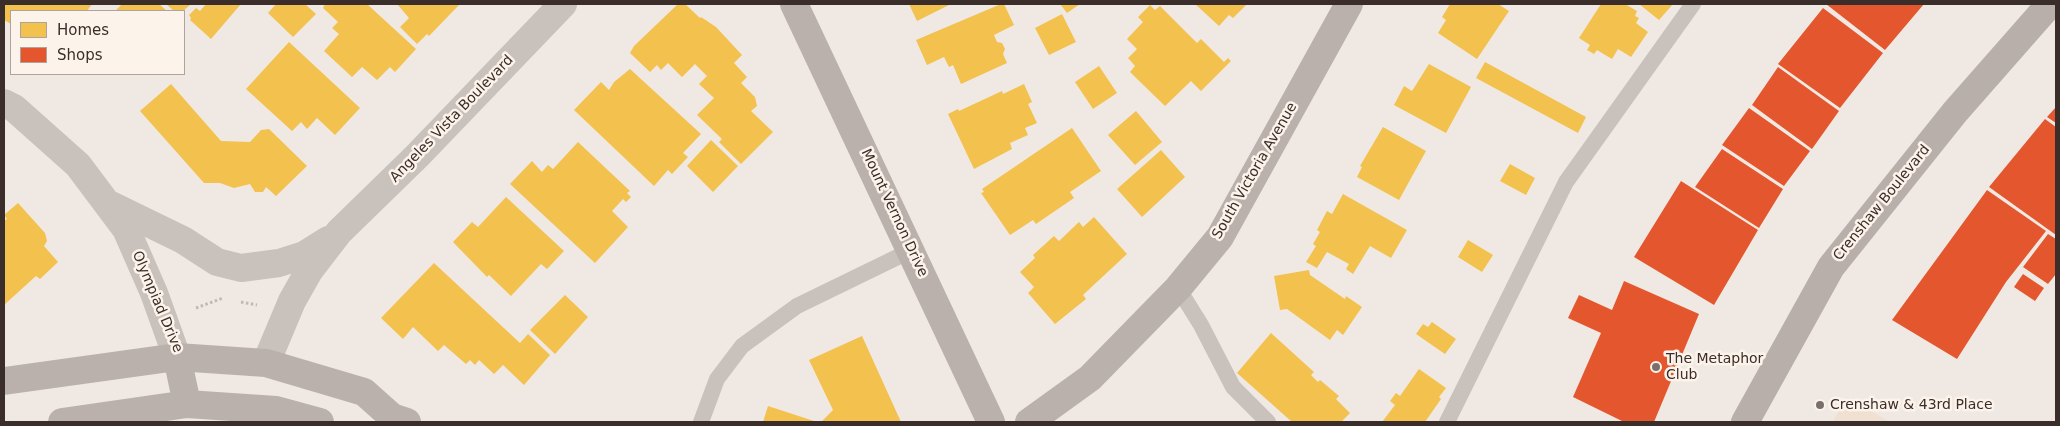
<!DOCTYPE html>
<style>
body{margin:0}
#map{position:relative;width:2060px;height:426px;overflow:hidden;background:#f0e9e3;font-family:"DejaVu Sans",sans-serif}
canvas{display:block}
.frame{position:absolute;inset:0;border:5px solid #3b2d29;pointer-events:none}
.legend{position:absolute;left:10px;top:10px;width:175px;height:65px;box-sizing:border-box;background:#fcf3eb;border:1px solid #afa49d;margin:0;padding:6px 9px;list-style:none;font-size:15px;color:#3b2d29}
.legend li{display:flex;align-items:center;gap:10px;height:25px}
.legend b{width:25px;border:1px solid #afa49d}
</style>
<div id="map">
<canvas width="2060" height="426"></canvas>
<div class="frame"></div>
<ul class="legend">
<li><b style="height:14px;background:#f2c14e"></b>Homes</li>
<li><b style="height:14px;background:#e4572e"></b>Shops</li>
</ul>
</div>
<script>
const g = document.querySelector('canvas').getContext('2d');
g.lineJoin = 'round';
function fill(path, color) {
  g.fillStyle = color;
  g.fill(path, 'evenodd');
}
function poly(rows) {
  const path = new Path2D();
  for (const r of rows) {
    path.moveTo(r[0], r[1]);
    for (let i = 2; i < r.length; i += 2) path.lineTo(r[i], r[i + 1]);
  }
  return path;
}
function strokePath(path, color, width, dash) {
  g.strokeStyle = color;
  g.lineWidth = width;
  g.lineCap = dash ? 'butt' : 'round';
  g.setLineDash(dash || []);
  g.stroke(path);
}
function write(font, color, halo, rows, align = 'center') {
  g.font = font + ' "DejaVu Sans",sans-serif';
  g.lineWidth = 5;
  g.setLineDash([]);
  g.textBaseline = 'middle';
  g.strokeStyle = halo;
  g.fillStyle = color;
  for (const [text, x, y, turn = 0] of rows) {
    g.save();
    g.translate(x, y);
    g.rotate((+turn || 0) * Math.PI / 180);
    g.textAlign = isNaN(turn) ? turn : align;
    if (halo) g.strokeText(text, 0, 0);
    g.fillText(text, 0, 0);
    g.restore();
  }
}
const plaza = poly([
 [1846,397,1890,422,1833,422]
]);
const homes = poly([
 [4,4,92,4,87,11,11,11,11,24,4,20],
 [122,4,159,4,167,11,115,11],
 [166,4,191,4,183,11,174,11],
 [206,4,241,4,211,39,190,20,191,18,189,15,196,8,200,11],
 [276,4,305,4,316,14,293,37,268,13],
 [325,4,367,4,416,49,395,72,390,67,377,80,362,67,352,77,324,51,339,34,332,28,338,22,323,8],
 [397,4,460,4,429,36,427,34,417,44,400,27,409,18],
 [678,4,685,4,700,18,701,17,716,27,742,55,734,63,747,77,741,83,755,97,757,106,751,111,773,132,741,164,719,142,722,139,697,115,714,98,699,84,707,76,695,64,682,77,668,63,661,70,657,65,650,72,630,53,634,46],
 [909,4,951,4,917,21],
 [1001,4,1004,4,1014,25,994,35,997,42,1002,43,1005,49,1003,54,1007,63,961,84,953,65,949,67,944,57,927,65,916,40],
 [1060,4,1080,4,1067,13],
 [1195,4,1247,4,1233,18,1229,15,1219,26],
 [1450,4,1498,4,1509,11,1477,59,1438,33,1446,20,1442,17],
 [1601,4,1625,4,1637,11,1635,16,1639,18,1636,23,1648,32,1631,57,1618,49,1612,59,1597,50,1594,54,1587,50,1590,45,1579,38],
 [1639,4,1673,4,1659,20],
 [1150,5,1155,10,1160,6,1197,43,1201,39,1224,62,1228,58,1231,61,1201,91,1191,81,1165,106,1130,72,1135,66,1128,58,1137,49,1127,39,1143,22,1138,17],
 [1062,14,1076,42,1049,55,1035,28],
 [289,42,360,108,335,135,317,118,307,129,301,122,292,131,246,89],
 [1485,62,1586,117,1578,133,1476,78],
 [1429,64,1471,87,1446,133,1394,105,1404,86,1412,91],
 [1099,66,1117,93,1093,109,1075,82],
 [630,69,701,134,683,153,688,157,672,174,668,170,654,186,574,110,601,82,609,90,614,82],
 [171,84,221,141,250,142,261,130,269,129,307,166,276,196,266,187,263,192,255,192,250,184,234,188,220,183,204,183,140,111],
 [1024,84,1032,102,1028,104,1037,123,1025,128,1028,135,1010,143,1012,149,974,169,948,114,958,109,959,111,1002,91,1003,94],
 [1136,111,1162,142,1135,165,1108,135],
 [1383,127,1426,151,1399,200,1357,177,1362,167,1360,166],
 [1072,128,1101,171,1070,192,1074,198,1036,224,1033,220,1010,235,981,193,984,192,982,189],
 [711,140,738,166,713,192,687,166],
 [578,142,630,191,627,193,631,197,626,202,623,199,612,211,628,227,595,263,510,184,532,161,542,172,548,165,553,169],
 [1161,150,1185,177,1142,217,1117,189],
 [1510,164,1535,178,1526,195,1500,181],
 [1343,194,1407,230,1391,258,1370,246,1353,274,1346,269,1349,264,1327,252,1317,268,1306,262,1316,246,1313,244,1320,232,1317,230,1327,211,1332,214],
 [506,197,564,251,547,269,541,264,511,296,489,275,487,277,453,242,472,222,478,227],
 [18,203,45,233,47,241,44,246,58,262,40,279,36,276,4,305,4,221,7,219,4,215],
 [1094,217,1127,254,1083,295,1086,299,1055,324,1028,293,1034,287,1020,272,1035,258,1033,255,1054,236,1059,241,1079,222,1083,227],
 [1468,240,1493,255,1482,272,1458,257],
 [434,263,520,343,528,334,550,355,524,385,503,365,494,374,479,360,475,365,470,360,466,364,444,345,438,351,413,327,403,339,381,318],
 [1309,270,1310,275,1345,299,1346,296,1362,307,1343,335,1337,330,1330,340,1287,309,1280,310,1274,276],
 [565,295,588,317,555,354,530,330],
 [1432,322,1456,339,1445,354,1416,334,1423,324,1428,327],
 [1271,333,1314,372,1311,375,1318,382,1320,380,1339,396,1336,399,1350,413,1341,422,1292,422,1237,373],
 [862,336,901,422,821,422,833,410,809,360],
 [1419,369,1446,388,1439,397,1441,399,1425,422,1382,422,1395,405,1390,401,1396,393,1400,396],
 [768,406,817,422,763,422]
]);
const shops = poly([
 [1826,4,1924,4,1885,50],
 [1823,8,1883,53,1840,108,1778,64],
 [1778,67,1839,111,1812,149,1752,105],
 [2056,107,2056,123,2047,117],
 [1749,108,1810,151,1784,186,1722,145],
 [2045,119,2056,127,2056,235,1989,187],
 [1722,149,1783,189,1759,228,1695,187],
 [1681,181,1758,230,1714,305,1634,257],
 [1987,190,2046,231,2006,282,1957,359,1892,320],
 [2048,234,2056,239,2056,274,2048,284,2023,267],
 [2023,274,2044,288,2035,301,2014,287],
 [1624,281,1699,314,1654,422,1624,422,1573,397,1601,333,1568,318,1579,295,1612,310]
]);
const path = poly([
 [241,302,257,305],
 [196,308,223,298]
]);
const lane = poly([
 [1178,288,1201,325,1233,387,1268,422],
 [701,422,717,379,742,346,797,306,912,250],
 [1447,422,1566,182,1693,4]
]);
const street = poly([
 [4,103,14,108,78,165,126,229,154,293,177,357],
 [109,204,183,240,217,262,241,268,279,263,304,255,328,240],
 [266,363,292,301,309,271,339,232,417,156,563,4]
]);
const secondary = poly([
 [794,4,991,422],
 [177,357,187,404],
 [4,381,177,357,266,363,364,392,392,417,407,422],
 [62,422,187,404,276,410,320,422],
 [1029,422,1090,378,1178,288,1220,237,1349,4]
]);
const primary = poly([
 [1745,422,1831,267,1955,112,2050,4]
]);
const markers = [
 [1656,367,5,"#7a6f6a"],
 [1820,405,5,"#7a6f6a"]
];
const streetNames = [
 ["Angeles Vista Boulevard",452,119,-46],
 ["South Victoria Avenue",1255,171,-60],
 ["Crenshaw Boulevard",1882,203,-51],
 ["Mount Vernon Drive",894,213,65],
 ["Olympiad Drive",157,302,67]
];
const poiNames = [
 ["The Metaphor",1666,359],
 ["Club",1666,375],
 ["Crenshaw & 43rd Place",1830,405]
];
fill(plaza, '#efe0d1');
fill(homes, '#f2c14e');
fill(shops, '#e4572e');
strokePath(path, '#c2b9b4', 3, [2.5, 2.5]);
strokePath(lane, '#c9c1bc', 16);
strokePath(street, '#c9c1bc', 28);
strokePath(secondary, '#bab1ac', 28);
strokePath(primary, '#b8afab', 28);
for (const [x, y, r, color] of markers) {
  const dot = new Path2D();
  dot.arc(x, y, r, 0, 2 * Math.PI);
  g.fillStyle = color;
  g.fill(dot);
  strokePath(dot, '#fcf3eb', 2);
}
write('14px', '#3b2d29', '#fcf3eb', streetNames);
write('14px', '#3b2d29', '#fcf3eb', poiNames, 'left');
</script>
